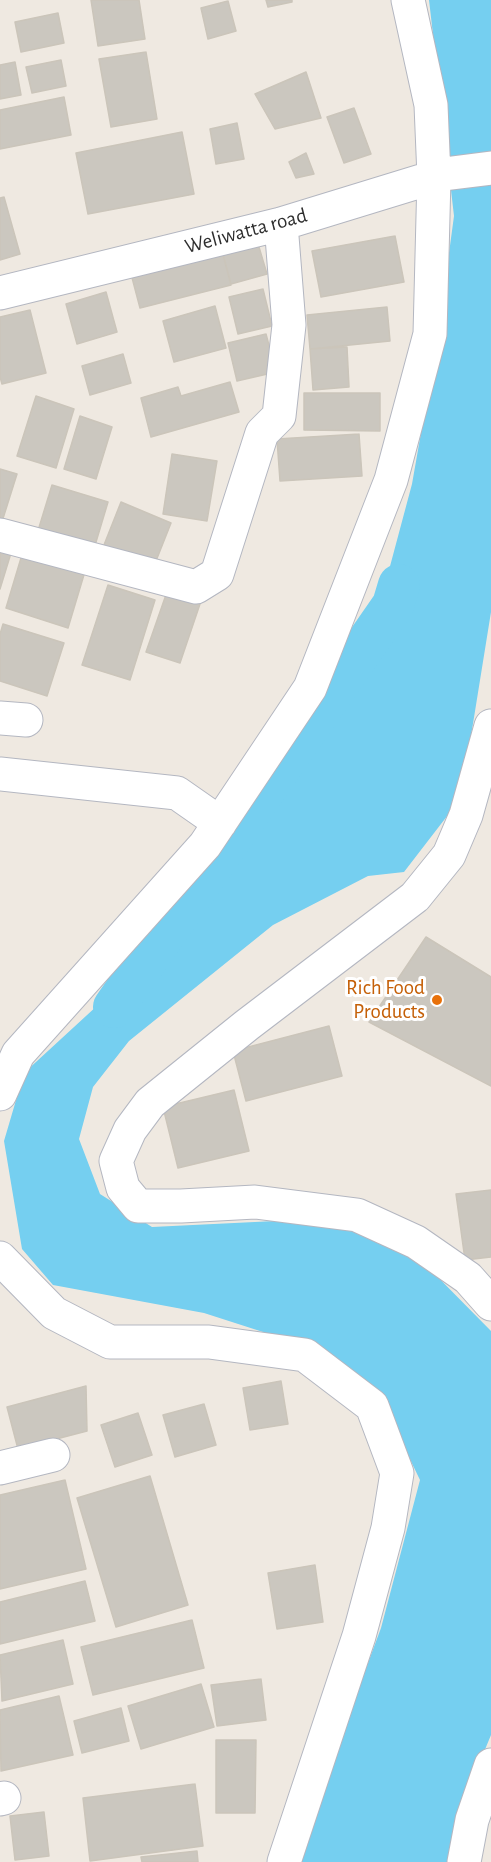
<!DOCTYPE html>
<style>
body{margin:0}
canvas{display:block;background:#efe9e1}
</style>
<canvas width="491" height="1862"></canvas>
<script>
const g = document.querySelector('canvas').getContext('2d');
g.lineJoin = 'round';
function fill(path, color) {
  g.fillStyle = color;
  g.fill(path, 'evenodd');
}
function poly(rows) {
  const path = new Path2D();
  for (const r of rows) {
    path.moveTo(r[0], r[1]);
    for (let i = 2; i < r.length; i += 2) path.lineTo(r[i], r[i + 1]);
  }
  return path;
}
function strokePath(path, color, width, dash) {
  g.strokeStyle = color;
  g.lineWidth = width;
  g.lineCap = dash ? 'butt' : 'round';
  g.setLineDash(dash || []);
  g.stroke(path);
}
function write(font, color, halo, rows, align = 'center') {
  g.font = font + ' "Alegreya Sans",sans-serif';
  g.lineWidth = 6;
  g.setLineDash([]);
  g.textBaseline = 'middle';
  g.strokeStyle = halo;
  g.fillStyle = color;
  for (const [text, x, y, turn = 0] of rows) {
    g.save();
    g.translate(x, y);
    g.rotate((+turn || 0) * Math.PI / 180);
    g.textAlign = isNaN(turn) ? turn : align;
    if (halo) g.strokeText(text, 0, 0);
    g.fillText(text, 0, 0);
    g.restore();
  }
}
const water = poly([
 [429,0,491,0,491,612,461,798,404,872,368,876,273,925,129,1041,93,1087,79,1139,100,1194,152,1227,337,1218,419,1258,491,1331,491,1735,462,1805,449,1862,298,1862,304,1835,381,1628,420,1480,379,1395,319,1350,204,1313,53,1285,22,1249,4,1141,24,1073,161,947,261,818,362,671,412,484,437,342,454,216]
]);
const canal = poly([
 [114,1007,393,605,399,585]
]);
const building = poly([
 [91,0,139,0,145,39,98,46,91,0],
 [266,0,292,0,292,2,268,7,266,0],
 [228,1,236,31,208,39,201,8,228,1],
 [58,13,64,43,21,52,15,22,58,13],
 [146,52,157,119,111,127,99,59,146,52],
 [61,60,66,86,32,93,26,67,61,60],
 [15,62,21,95,0,99,0,65,15,62],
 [306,72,321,118,275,129,255,94,306,72],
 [64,97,71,135,0,149,0,110,64,97],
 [354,108,371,154,344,163,327,117,354,108],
 [237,123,244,159,216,164,210,129,237,123],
 [182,132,194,194,88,214,76,153,182,132],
 [306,153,314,174,296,178,289,162,306,153],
 [4,197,20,254,0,260,0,198,4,197],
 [395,236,404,282,321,297,312,251,395,236],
 [256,237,267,274,231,284,221,247,256,237],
 [221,247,231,285,140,308,130,270,221,247],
 [263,289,272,326,238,334,229,297,263,289],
 [106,292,117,332,77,344,66,304,106,292],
 [215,306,226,348,174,362,163,321,215,306],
 [387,307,390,341,310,349,307,315,387,307],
 [30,310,46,373,2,384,0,377,0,317,30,310],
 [266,334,276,372,237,381,228,343,266,334],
 [347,347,349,387,313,390,310,349,347,347],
 [123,354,131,383,90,395,82,366,123,354],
 [230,382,239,412,151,437,141,398,178,387,181,396,230,382],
 [304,393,380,393,380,431,304,430,304,393],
 [36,396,74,409,56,468,17,456,36,396],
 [80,416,112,427,96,479,64,469,80,416],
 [359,434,362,476,280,481,277,439,359,434],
 [172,454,217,461,207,521,163,514,172,454],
 [0,469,17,474,0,528,0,469],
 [52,485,108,502,93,552,37,534,52,485],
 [121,502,171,523,152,571,102,550,121,502],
 [24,548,86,568,68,628,6,608,24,548],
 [0,549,11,553,0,589,0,549],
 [108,585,155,600,130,680,82,665,108,585],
 [168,589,201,601,180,663,146,652,168,589],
 [3,624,64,643,47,696,0,681,0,634,3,624],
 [426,937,491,977,491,1086,369,1022,426,937],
 [329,1026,342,1076,246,1101,233,1051,329,1026],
 [234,1090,249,1151,178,1168,163,1107,234,1090],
 [491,1190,491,1257,465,1260,456,1194,491,1190],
 [281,1381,288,1424,250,1430,243,1388,281,1381],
 [86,1386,87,1431,18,1449,7,1407,86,1386],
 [204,1404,216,1445,175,1457,163,1415,204,1404],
 [138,1413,152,1455,115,1467,101,1425,138,1413],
 [150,1476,188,1605,116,1627,77,1498,150,1476],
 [65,1480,86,1569,0,1589,0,1495,65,1480],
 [315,1565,323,1622,277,1629,268,1573,315,1565],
 [85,1581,95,1621,0,1644,0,1602,85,1581],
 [192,1620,204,1668,93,1695,81,1647,192,1620],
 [63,1640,73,1684,2,1701,0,1655,63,1640],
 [261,1679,266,1720,217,1726,211,1685,261,1679],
 [201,1684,214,1727,141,1749,128,1706,201,1684],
 [59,1696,73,1755,1,1771,0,1710,59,1696],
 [121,1708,129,1741,82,1753,74,1721,121,1708],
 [216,1740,256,1740,255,1813,216,1813,216,1740],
 [195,1784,203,1846,90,1861,83,1798,195,1784],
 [44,1812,49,1856,15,1860,10,1816,44,1812],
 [197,1851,198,1862,142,1862,141,1857,197,1851]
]);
const minor = poly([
 [0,293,281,224,444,174,491,168],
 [0,535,196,587,217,574,262,433,279,416,289,325,281,224],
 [0,718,26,720],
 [491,726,466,815,449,855,415,897,247,1025,150,1103,130,1130,116,1161,123,1188,138,1206,181,1206,255,1202,357,1215,416,1242,468,1278,491,1304],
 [0,774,177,793,220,823],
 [0,1094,18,1054,205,845,310,688,391,480,430,334,434,177,431,105,408,0],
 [0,1258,54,1313,110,1342,209,1342,305,1355,372,1406,397,1473,388,1528,359,1636,284,1862],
 [0,1468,53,1455],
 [0,1799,4,1798],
 [464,1862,472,1820,491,1765]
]);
const markers = [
 [437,1000,6,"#e8710a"]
];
const streetNames = [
 ["Weliwatta road",246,231,-15]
];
const foodNames = [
 ["Rich Food",425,988],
 ["Products",425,1012]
];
fill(water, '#75cff0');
strokePath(canal, '#75cff0', 42);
fill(building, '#cbc7bf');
strokePath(building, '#cbc5ba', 1.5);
strokePath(minor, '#b4b7c1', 35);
strokePath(minor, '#fff', 33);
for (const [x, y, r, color] of markers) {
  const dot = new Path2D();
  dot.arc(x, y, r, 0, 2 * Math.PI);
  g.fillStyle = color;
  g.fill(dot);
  strokePath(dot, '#fff', 2);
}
write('21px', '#2e2e2e', '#fff', streetNames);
write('21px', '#c56008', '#fff', foodNames, 'right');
</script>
